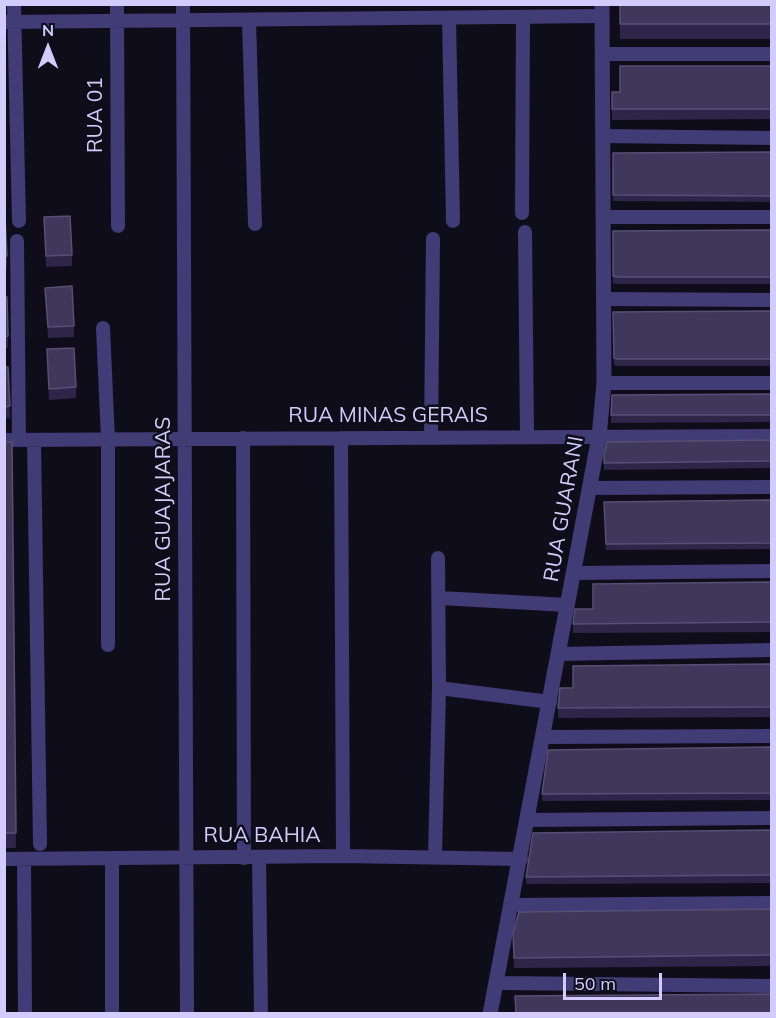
<!DOCTYPE html>
<style>
body{margin:0}
#map{position:relative;width:776px;height:1018px;overflow:hidden;background:#100d1b;font-family:Mulish,sans-serif}
canvas{display:block}
.frame{position:absolute;inset:0;border:6px solid #d3cbfb;pointer-events:none}
.north{position:absolute;left:18px;top:18px;width:60px;height:60px;-webkit-text-stroke:4px #100d1b;paint-order:stroke;rotate:0deg;font-size:16px;font-weight:700;line-height:24px;text-align:center;color:#d3cbfb}
.north::after{content:'';display:block;margin:auto;width:21px;height:27px;background:#d3cbfb;clip-path:polygon(50% 0,100% 100%,50% 72%,0 100%)}
.scale{position:absolute;left:563px;top:973px;width:99px;height:27px;box-sizing:border-box;border:3px solid #d3cbfb;border-top:0;padding-left:8px;font-size:18px;line-height:21px;white-space:nowrap;color:#d3cbfb;-webkit-text-stroke:4px #100d1b;paint-order:stroke}
</style>
<div id="map">
<canvas width="776" height="1018"></canvas>
<div class="frame"></div>
<div class="north">N</div>
<div class="scale">50 m</div>
</div>
<script>
const g = document.querySelector('canvas').getContext('2d');
g.lineJoin = 'round';
function poly(rows) {
  const path = new Path2D();
  for (const r of rows) {
    path.moveTo(r[0], r[1]);
    for (let i = 2; i < r.length; i += 2) path.lineTo(r[i], r[i + 1]);
  }
  return path;
}
function strokePath(path, color, width, dash) {
  g.strokeStyle = color;
  g.lineWidth = width;
  g.lineCap = dash ? 'butt' : 'round';
  g.setLineDash(dash || []);
  g.stroke(path);
}
function fill(path, color) {
  g.fillStyle = color;
  g.fill(path, 'evenodd');
}
function write(font, color, halo, rows, align = 'center') {
  g.font = font + ' Mulish,sans-serif';
  g.lineWidth = 5;
  g.setLineDash([]);
  g.textBaseline = 'middle';
  g.strokeStyle = halo;
  g.fillStyle = color;
  for (const [text, x, y, turn = 0] of rows) {
    g.save();
    g.translate(x, y);
    g.rotate((+turn || 0) * Math.PI / 180);
    g.textAlign = isNaN(turn) ? turn : align;
    if (halo) g.strokeText(text, 0, 0);
    g.fillText(text, 0, 0);
    g.restore();
  }
}
const minor = poly([
 [14,4,19,221],
 [117,4,118,226],
 [183,4,187,1014],
 [449,18,453,221],
 [249,20,255,224],
 [4,22,602,16],
 [603,54,772,54],
 [603,136,772,138],
 [522,213,523,17],
 [603,217,772,217],
 [525,232,527,436],
 [17,241,19,440],
 [604,299,772,300],
 [103,328,108,439,108,645],
 [604,383,772,383],
 [431,437,433,239],
 [243,438,244,858],
 [341,438,343,856],
 [4,440,772,436],
 [34,440,40,844],
 [590,488,772,487],
 [574,573,772,571],
 [440,598,567,605],
 [558,654,772,650],
 [439,688,550,702],
 [544,737,772,736],
 [528,820,772,818],
 [259,857,261,1014],
 [435,857,439,688,438,558],
 [4,859,343,856,521,859],
 [24,859,25,1014],
 [112,859,112,1014],
 [511,905,772,903],
 [497,980,501,983,772,986]
]);
const tertiary = poly([
 [490,1014,599,437,604,383,602,4]
]);
const wall = poly([
 [620,5,771,5,771,39,620,39],
 [771,66,771,119,612,120,612,92,620,92],
 [771,152,771,202,613,201,613,153],
 [4,217,7,256,7,267,4,267],
 [44,217,72,255,72,266,46,267],
 [771,230,771,284,617,284,613,283,613,231],
 [45,288,74,326,74,337,48,338],
 [4,297,8,336,8,348,4,348],
 [771,311,771,366,617,366,614,365,613,312],
 [47,349,76,387,76,398,49,400],
 [4,367,8,367,10,418,4,418],
 [771,394,771,422,611,423,612,395],
 [771,440,771,468,604,470,604,454],
 [4,442,12,442,16,848,4,848],
 [771,500,771,549,606,550,604,502],
 [771,582,771,632,573,633,573,624,593,609],
 [771,664,771,717,558,718,558,708,573,688],
 [771,747,771,800,542,801,542,794],
 [771,830,771,883,526,884,526,877],
 [771,909,771,966,514,968,513,933]
]);
const building = poly([
 [620,5,771,5,771,24,620,24,620,5],
 [620,66,771,66,771,109,612,109,612,92,620,92,620,66],
 [771,152,771,196,613,195,613,153,771,152],
 [70,216,72,255,46,256,44,217,70,216],
 [4,217,5,217,7,256,4,256,4,217],
 [771,230,771,277,617,277,613,276,613,231,771,230],
 [72,286,74,326,48,327,45,288,72,286],
 [4,297,7,297,8,336,4,337,4,297],
 [771,311,771,359,617,359,614,358,613,312,771,311],
 [74,348,76,387,49,389,47,349,74,348],
 [4,367,8,367,10,406,4,407,4,367],
 [771,394,771,415,611,415,612,395,771,394],
 [771,440,771,461,604,463,604,454,607,442,771,440],
 [4,442,12,442,16,833,4,833,4,442],
 [771,500,771,543,606,544,604,502,771,500],
 [771,582,771,622,573,624,575,609,593,609,593,584,771,582],
 [771,664,771,707,558,708,560,688,573,688,573,666,771,664],
 [771,747,771,793,542,794,548,750,771,747],
 [771,830,771,875,526,877,533,833,771,830],
 [771,909,771,955,514,958,513,933,519,912,771,909],
 [771,994,771,1014,516,1014,515,996,771,994]
]);
const streetNames = [
 ["RUA 01",96,115,-90],
 ["RUA MINAS GERAIS",388,416],
 ["RUA GUAJAJARAS",164,509,-90],
 ["RUA GUARANI",564,509,-80],
 ["RUA BAHIA",262,836]
];
strokePath(minor, '#413b76', 14);
strokePath(tertiary, '#413b76', 15);
fill(wall, '#2e2648');
fill(building, '#40385b');
strokePath(building, '#574f74', 1.5);
write('21px', '#d3cbfb', '#100d1b', streetNames);
</script>
